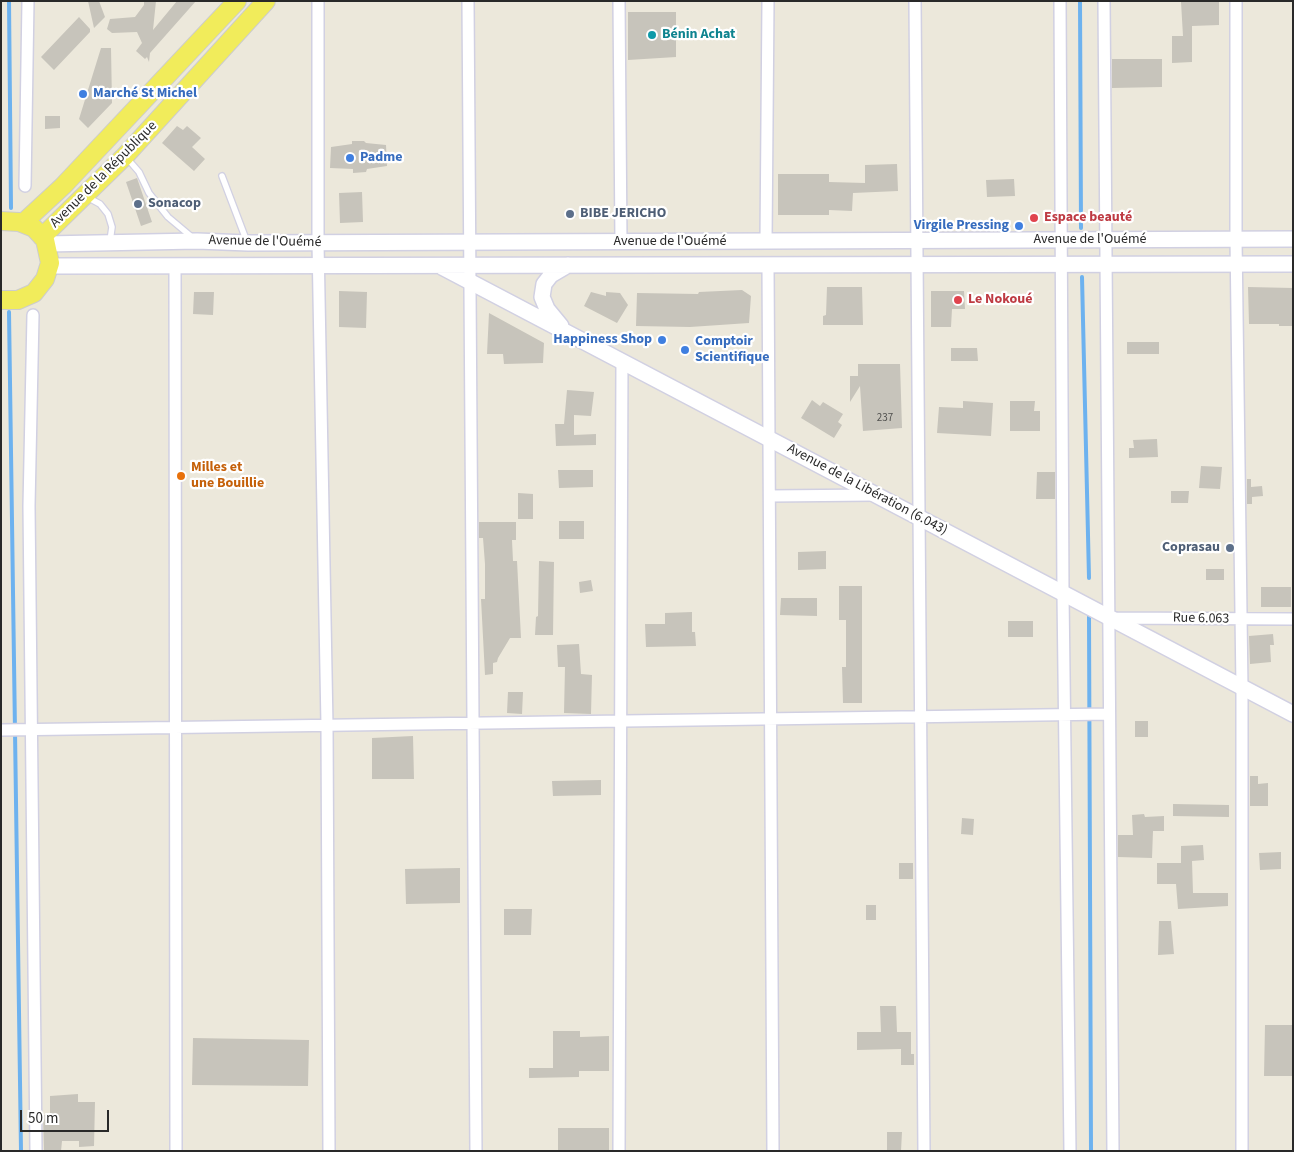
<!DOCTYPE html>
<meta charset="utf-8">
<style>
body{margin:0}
#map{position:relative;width:1294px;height:1152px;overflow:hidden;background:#ece8db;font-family:"Source Sans 3",sans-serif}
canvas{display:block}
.frame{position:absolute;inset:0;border:2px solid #292929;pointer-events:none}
.scale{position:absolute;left:20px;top:1110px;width:89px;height:22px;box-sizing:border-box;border:2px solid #292929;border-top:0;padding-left:6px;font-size:15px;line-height:18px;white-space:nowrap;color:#292929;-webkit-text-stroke:4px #fff;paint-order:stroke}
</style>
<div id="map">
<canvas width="1294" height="1152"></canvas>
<div class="frame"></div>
<div class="scale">50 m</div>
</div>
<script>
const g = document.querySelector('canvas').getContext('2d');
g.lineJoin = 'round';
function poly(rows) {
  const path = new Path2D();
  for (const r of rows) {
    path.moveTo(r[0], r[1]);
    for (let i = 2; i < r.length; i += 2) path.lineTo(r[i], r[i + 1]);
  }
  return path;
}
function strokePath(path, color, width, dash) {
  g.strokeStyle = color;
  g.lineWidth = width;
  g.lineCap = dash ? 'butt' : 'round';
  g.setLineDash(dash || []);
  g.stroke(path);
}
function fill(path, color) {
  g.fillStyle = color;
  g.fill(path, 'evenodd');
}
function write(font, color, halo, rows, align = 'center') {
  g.font = font + ' "Source Sans 3",sans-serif';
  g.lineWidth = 4.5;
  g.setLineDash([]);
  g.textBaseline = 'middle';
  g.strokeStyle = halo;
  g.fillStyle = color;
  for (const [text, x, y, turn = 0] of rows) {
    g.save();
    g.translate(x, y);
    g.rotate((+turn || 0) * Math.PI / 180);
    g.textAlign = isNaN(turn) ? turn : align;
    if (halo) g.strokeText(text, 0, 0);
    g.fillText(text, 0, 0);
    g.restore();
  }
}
const stream = poly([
 [9,1,11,208],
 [1080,1,1081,228],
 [1082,277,1089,578],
 [9,312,21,1151],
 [1089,617,1091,1151]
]);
const building = poly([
 [88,1,99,1,105,17,94,28],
 [144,1,156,1,153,30,177,1,196,1,150,53,149,62,147,57,145,59,136,51,142,43,137,32,112,33,107,29,110,19,135,17,144,5],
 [1219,1,1219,25,1192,26,1192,62,1172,63,1172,36,1183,36,1181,2],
 [628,12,676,12,676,57,628,60],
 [79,17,90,29,90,32,54,70,41,57],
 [101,48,111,48,112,103,88,128,79,119],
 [1112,59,1162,59,1162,87,1112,88],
 [45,116,60,116,60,128,45,129],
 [177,126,183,130,187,126,201,138,192,147,205,159,194,171,162,143],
 [352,141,364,141,366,143,386,145,387,166,367,169,366,172,353,173,353,169,330,168,331,147,352,144],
 [897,164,898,191,853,193,852,211,829,210,829,215,778,215,778,174,829,174,829,182,865,183,865,165],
 [137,178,152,222,141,226,126,182],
 [1014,179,1015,196,987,197,986,180],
 [362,192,363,222,340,223,339,193],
 [827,287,862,287,863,325,823,325,823,316,826,315],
 [1248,287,1293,288,1293,326,1279,326,1279,324,1249,324],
 [742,290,751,296,749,323,690,327,636,326,637,293,698,294,699,292],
 [339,291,367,292,366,328,339,327],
 [931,291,964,291,965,309,952,309,951,327,931,327],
 [194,292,214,292,213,315,193,314],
 [591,292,606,296,606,292,620,293,628,305,617,323,584,306],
 [489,313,544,343,543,363,504,364,503,354,487,354],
 [1127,342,1159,342,1159,354,1127,354],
 [951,348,977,348,978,361,951,361],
 [858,364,900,364,902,428,863,431,860,386,850,402,850,376,858,376],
 [567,390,594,392,591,416,574,415,574,435,596,434,596,445,556,446,555,424,564,424],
 [812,400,820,406,823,402,843,414,838,422,842,425,834,438,801,418],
 [963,401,993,403,991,436,937,433,939,407,963,408],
 [1010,401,1035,401,1034,411,1040,411,1040,431,1010,431],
 [1157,439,1158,457,1129,458,1129,448,1134,448,1133,440],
 [1201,466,1222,467,1220,489,1199,488],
 [558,470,593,470,593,487,559,488],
 [1037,472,1055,472,1055,499,1036,499],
 [1247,479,1251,479,1251,487,1262,486,1263,496,1252,497,1252,504,1247,504],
 [1171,491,1189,491,1188,503,1171,503],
 [518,493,533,494,533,519,518,519],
 [559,521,584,521,584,539,559,539],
 [479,522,516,522,516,540,512,540,513,561,517,561,521,638,510,638,498,658,497,662,493,663,493,674,485,675,481,599,485,599,485,564,483,538,479,538],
 [826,551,826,569,798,570,798,552],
 [539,561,554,562,553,635,535,635,536,617,538,616],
 [1206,569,1224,569,1224,580,1206,580],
 [591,580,593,591,580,593,579,582],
 [839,586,862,586,862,703,843,703,842,667,846,667,846,620,839,620],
 [1261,587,1291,587,1291,607,1261,607],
 [781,598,817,598,817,616,780,615],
 [692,612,692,632,695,632,696,646,646,647,645,624,665,624,665,613],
 [1008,621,1033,621,1033,637,1008,637],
 [1273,634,1274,645,1270,645,1271,662,1250,664,1249,636],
 [579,644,581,674,592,675,591,714,564,713,565,667,558,667,557,645],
 [508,692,523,692,522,714,507,713],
 [1135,721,1148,721,1148,737,1135,737],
 [413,736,414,779,372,779,372,738],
 [1250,776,1258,776,1258,784,1268,783,1268,806,1250,806],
 [601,780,601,795,553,796,552,781],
 [1173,804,1229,805,1229,817,1173,816],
 [1144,814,1145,817,1164,816,1164,831,1153,831,1152,858,1118,857,1118,835,1133,835,1132,815],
 [962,818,974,819,973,835,961,834],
 [1203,845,1204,860,1192,861,1193,893,1228,893,1228,906,1178,909,1176,884,1157,884,1157,863,1181,863,1181,846],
 [1281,852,1281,869,1260,870,1259,853],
 [899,863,913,863,913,879,899,879],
 [460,868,460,903,406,904,405,869],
 [866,905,876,905,876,920,866,920],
 [504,909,532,909,531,935,504,935],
 [1159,921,1171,921,1174,954,1158,955],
 [880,1006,896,1006,897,1032,911,1032,911,1054,914,1054,914,1065,901,1065,901,1049,857,1050,857,1032,881,1032],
 [1265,1025,1293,1025,1293,1076,1264,1076],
 [553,1031,580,1031,580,1037,609,1036,609,1071,579,1071,579,1077,529,1078,529,1068,553,1068],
 [193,1038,309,1040,308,1086,192,1085],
 [78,1094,78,1102,95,1102,94,1146,79,1147,79,1141,62,1141,61,1151,44,1151,43,1115,50,1115,50,1096],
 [558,1128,609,1128,609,1151,558,1151],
 [887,1132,902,1132,901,1151,887,1151]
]);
const lane = poly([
 [126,157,139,172,149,193,168,217,193,238],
 [222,176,247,242],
 [87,197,100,204,108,214,112,227,110,241]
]);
const street = poly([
 [318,1,318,243,327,725,329,1151],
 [468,1,476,1151],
 [619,1,621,242],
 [915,1,924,1151],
 [1060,1,1063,594,1070,1151],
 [1104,1,1113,1151],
 [1236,1,1236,239,1242,688,1242,1151],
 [25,186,28,1],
 [766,241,768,1],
 [768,265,773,1151],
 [175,266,176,1151],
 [33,315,29,506,36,1151],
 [770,496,875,495],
 [1112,618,1293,619],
 [1,730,1109,714],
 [619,1151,622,361]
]);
const secondary = poly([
 [46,244,197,241,248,243,1293,239],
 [49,266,1293,264],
 [442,267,1293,714],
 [561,326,547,309,542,297,544,284,551,275,568,265]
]);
const primary = poly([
 [1,221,19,222,34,228,45,240,50,263,45,279,34,293,18,300,1,300],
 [23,223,63,186,237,1],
 [42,237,125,156,266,1]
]);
const markers = [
 [652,35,5,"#0f9aa8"],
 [83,94,5,"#3f7fe0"],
 [350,158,5,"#3f7fe0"],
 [138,204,5,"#5c6f8a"],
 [570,214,5,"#5c6f8a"],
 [1034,218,5,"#e0444e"],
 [1019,226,5,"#3f7fe0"],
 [958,300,5,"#e0444e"],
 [662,340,5,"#3f7fe0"],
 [685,350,5,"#3f7fe0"],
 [181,476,5,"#e8710a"],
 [1230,548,5,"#5c6f8a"]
];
const numberNames = [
 ["237",885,419]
];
const cultureNames = [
 ["Bénin Achat",662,35]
];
const shopNames = [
 ["Marché St Michel",93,94],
 ["Padme",360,158],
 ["Virgile Pressing",1009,226,"right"],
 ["Happiness Shop",652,340,"right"],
 ["Comptoir",695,342],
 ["Scientifique",695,358]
];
const streetNames = [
 ["Avenue de la République",104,175,-45],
 ["Avenue de l'Ouémé",1090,240],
 ["Avenue de l'Ouémé",265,242,1],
 ["Avenue de l'Ouémé",670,242],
 ["Avenue de la Libération (6.043)",867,490,28],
 ["Rue 6.063",1201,619,1]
];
const serviceNames = [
 ["Sonacop",148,204],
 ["BIBE JERICHO",580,214],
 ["Coprasau",1220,548,"right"]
];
const healthNames = [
 ["Espace beauté",1044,218],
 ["Le Nokoué",968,300]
];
const foodNames = [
 ["Milles et",191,468],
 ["une Bouillie",191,484]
];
strokePath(stream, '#6db2ef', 4);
fill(building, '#c7c4bb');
strokePath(lane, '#d1d0e2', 8);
strokePath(street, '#d1d0e2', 14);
strokePath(secondary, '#d1d0e2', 18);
strokePath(primary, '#ccc', 20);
strokePath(lane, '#fff', 5.5);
strokePath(street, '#fff', 11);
strokePath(secondary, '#fff', 15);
strokePath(primary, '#f1ec5b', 18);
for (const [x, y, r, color] of markers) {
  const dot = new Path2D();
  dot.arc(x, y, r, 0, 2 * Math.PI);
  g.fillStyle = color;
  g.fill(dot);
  strokePath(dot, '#fff', 2);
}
write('11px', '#50504e', null, numberNames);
write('bold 14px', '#0d838f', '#fff', cultureNames, 'left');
write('bold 14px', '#366cbe', '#fff', shopNames, 'left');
write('14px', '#292929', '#fff', streetNames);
write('bold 14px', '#4e5e75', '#fff', serviceNames, 'left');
write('bold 14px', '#be3a42', '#fff', healthNames, 'left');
write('bold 14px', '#c56008', '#fff', foodNames, 'left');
</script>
